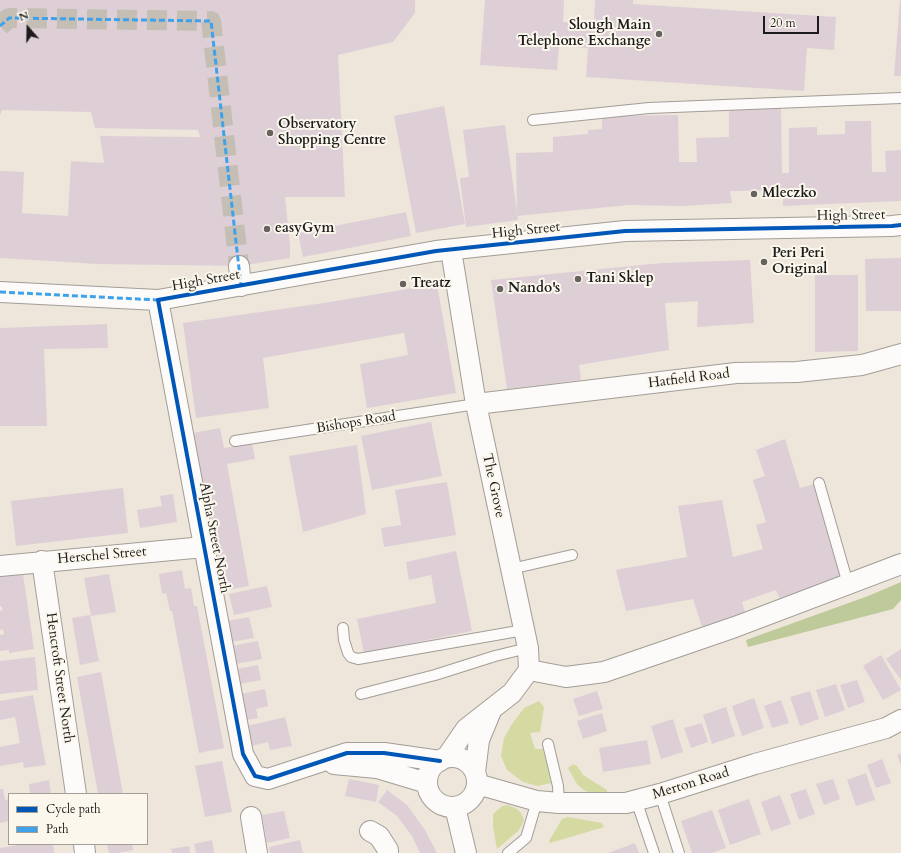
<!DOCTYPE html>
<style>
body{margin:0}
#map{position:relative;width:901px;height:853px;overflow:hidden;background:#eee6da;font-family:Cardo,serif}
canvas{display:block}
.legend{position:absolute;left:8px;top:793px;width:140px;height:52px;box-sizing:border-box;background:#fbf7ec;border:1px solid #a29f99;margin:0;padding:5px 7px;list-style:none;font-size:12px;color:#1c1c1c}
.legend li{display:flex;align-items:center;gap:8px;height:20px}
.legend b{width:20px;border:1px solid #a29f99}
.north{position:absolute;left:8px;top:8px;width:40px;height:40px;-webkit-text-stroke:3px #fbf7ec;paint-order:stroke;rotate:340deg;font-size:11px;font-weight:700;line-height:16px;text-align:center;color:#1c1c1c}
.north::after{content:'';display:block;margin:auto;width:14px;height:18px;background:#1c1c1c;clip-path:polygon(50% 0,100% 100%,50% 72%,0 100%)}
.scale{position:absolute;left:763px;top:16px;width:56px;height:18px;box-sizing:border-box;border:2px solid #1c1c1c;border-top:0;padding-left:5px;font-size:12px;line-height:14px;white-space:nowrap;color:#1c1c1c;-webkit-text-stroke:3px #fbf7ec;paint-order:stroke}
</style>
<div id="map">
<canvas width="901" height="853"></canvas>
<ul class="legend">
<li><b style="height:5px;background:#0057b8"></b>Cycle path</li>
<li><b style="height:5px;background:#3da2ea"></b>Path</li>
</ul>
<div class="north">N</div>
<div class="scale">20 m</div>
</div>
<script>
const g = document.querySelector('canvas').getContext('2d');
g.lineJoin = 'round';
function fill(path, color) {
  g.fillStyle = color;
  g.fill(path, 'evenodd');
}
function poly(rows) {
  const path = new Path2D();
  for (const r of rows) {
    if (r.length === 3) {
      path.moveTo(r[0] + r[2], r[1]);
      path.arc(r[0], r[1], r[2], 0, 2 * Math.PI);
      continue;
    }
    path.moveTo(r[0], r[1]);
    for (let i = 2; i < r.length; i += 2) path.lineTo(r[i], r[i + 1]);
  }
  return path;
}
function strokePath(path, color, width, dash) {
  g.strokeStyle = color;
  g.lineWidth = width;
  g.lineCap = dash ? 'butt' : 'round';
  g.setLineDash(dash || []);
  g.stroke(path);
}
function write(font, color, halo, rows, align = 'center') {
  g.font = font + ' Cardo,serif';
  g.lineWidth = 4;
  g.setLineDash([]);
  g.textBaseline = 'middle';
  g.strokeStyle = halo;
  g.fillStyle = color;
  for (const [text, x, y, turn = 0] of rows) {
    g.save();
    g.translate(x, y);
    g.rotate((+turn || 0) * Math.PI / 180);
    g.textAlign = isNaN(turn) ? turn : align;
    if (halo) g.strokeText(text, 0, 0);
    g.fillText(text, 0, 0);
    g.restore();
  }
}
const green = poly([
 [539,701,544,707,540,732,530,733,535,749,543,749,551,783,538,786,523,782,507,770,501,756,504,738,512,724,524,708],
 [573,764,577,766,583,775,607,790,607,796,598,795,585,791,577,784,568,768],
 [508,805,517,809,521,813,524,820,522,825,518,831,497,849,493,827,493,814,502,806],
 [568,817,602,823,604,827,550,843,549,841,562,819]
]);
const forest = poly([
 [901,582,901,600,893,609,748,647,746,640,868,596]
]);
const building = poly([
 [0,0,415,0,415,13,393,42,338,55,345,197,285,197,290,245,290,258,239,266,98,264,0,258,0,171,24,172,22,213,68,216,71,161,104,163,100,136,200,137,198,130,95,128,91,112,2,110,0,115],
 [485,0,564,0,563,22,594,23,595,0,633,0,633,4,836,17,834,50,807,48,804,91,586,77,588,48,559,46,557,70,480,65],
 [900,0,901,0,901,76,894,76],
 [444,106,465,224,416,233,394,116],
 [781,106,782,173,789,173,789,128,817,127,817,135,845,134,845,121,871,121,872,172,886,172,885,151,901,150,901,201,783,206,783,190,730,191,732,203,681,206,629,205,517,216,516,153,553,152,553,137,588,134,588,130,602,129,602,116,678,115,679,162,697,162,696,138,729,137,729,107],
 [505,125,518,220,466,227,460,178,469,177,463,130],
 [406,212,411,236,303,257,298,233],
 [901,258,901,311,866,311,865,259],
 [750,260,754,323,697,327,698,301,665,303,669,350,579,365,581,380,507,389,491,280,662,263],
 [815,275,858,275,858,351,815,352],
 [437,284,456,393,367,408,360,364,408,355,404,333,263,358,269,408,196,418,183,323,324,303],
 [107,324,108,348,44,349,47,426,0,426,0,328],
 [431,422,442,476,372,490,361,436],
 [220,428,224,448,252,443,255,459,227,464,249,586,221,591,193,433],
 [785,439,800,488,815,484,841,579,780,600,776,590,742,602,746,615,703,630,693,599,626,611,616,570,687,557,678,506,722,500,733,557,763,549,756,525,766,522,753,480,765,476,756,450],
 [357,445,366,514,303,532,289,456],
 [447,482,456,535,384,547,381,528,401,525,395,490],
 [123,488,128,533,16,546,11,501],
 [173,494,177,522,140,528,137,510,162,506,160,496],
 [456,551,472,631,364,653,357,619,436,603,431,575,409,580,406,562],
 [182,570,185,589,191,588,194,606,197,606,224,748,199,753,172,611,170,611,166,593,162,594,159,574],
 [23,574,34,649,9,653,9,650,0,651,0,635,4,634,3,629,0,630,0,611,3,610,1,606,0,606,0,577],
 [109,574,116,612,91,616,84,578],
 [267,586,272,607,234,615,229,594],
 [90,615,99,661,80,665,72,618],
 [249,617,254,638,231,642,227,621],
 [258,641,262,659,236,664,232,646],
 [901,649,901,680,886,659],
 [881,655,901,690,883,700,863,666],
 [35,657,38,690,0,694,0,661],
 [258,665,261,680,240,684,237,669],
 [101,672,123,794,98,794,77,677],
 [857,680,865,702,848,708,840,685],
 [836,684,845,710,825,717,816,690],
 [265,689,268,706,256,709,258,718,247,720,241,694],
 [597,691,603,709,579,716,573,699],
 [810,691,819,719,800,726,790,697],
 [33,695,46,765,24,768,23,762,0,766,0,747,20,743,15,717,0,720,0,701],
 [754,698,764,728,742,736,732,706],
 [781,700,789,723,772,728,764,706],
 [726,707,735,736,712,744,703,715],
 [602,713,607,731,583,739,577,721],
 [285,717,292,746,270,750,268,742,252,746,247,726],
 [673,719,683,752,661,759,651,726],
 [702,723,708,742,691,748,684,728],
 [647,740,651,764,603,772,599,748],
 [901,754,901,765,897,755],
 [882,759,891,783,876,788,867,765],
 [222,761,232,812,205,817,195,766],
 [866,773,875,800,856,806,847,780],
 [349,779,379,785,376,802,345,796],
 [833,779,840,799,824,805,816,784],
 [49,780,51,794,30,794,29,784],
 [0,789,3,789,5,800,9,799,9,821,0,823],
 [806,789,815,814,799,820,790,794],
 [387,790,407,805,425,830,437,853,420,853,412,836,397,816,378,802],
 [780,795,791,824,771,831,761,802],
 [749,799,761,834,730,845,718,810],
 [712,810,726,848,712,853,692,853,681,821],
 [284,811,290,838,267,843,262,815],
 [212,840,214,853,196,853,194,844],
 [300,840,303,853,270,853,269,847],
 [635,843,639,853,608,853],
 [25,844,53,844,54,853,0,853,0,848],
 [107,844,132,844,133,850,118,853,109,853],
 [189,846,190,853,172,853,171,849]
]);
const streetTunnel = poly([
 [0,26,9,18,211,21,239,266]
]);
const lane = poly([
 [533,120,649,108,901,98],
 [235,441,476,404],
 [819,483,848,584],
 [511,569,572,555],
 [343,628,344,640,348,653,351,657,358,659,524,630],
 [361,694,435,675,495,656,528,648],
 [548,744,558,786,559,803],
 [660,794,679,853],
 [636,800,654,853],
 [508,853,526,838,537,801]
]);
const street = poly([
 [239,266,241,286],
 [0,292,158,300,436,251,625,231,892,226,901,225],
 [158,300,243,754,255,776,268,779,347,753,384,753,440,761],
 [476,404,736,373,797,372,862,365,901,354],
 [42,561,76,794],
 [0,566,204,547],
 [529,670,566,677,604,672,735,627,901,564],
 [452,782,25],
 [446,758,466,729,512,693,529,670,528,648,476,404,451,250],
 [334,764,377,768,427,783],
 [475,772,479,740,491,711],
 [477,784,537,801,559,803,626,803,660,794,755,764,886,728,901,720],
 [455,807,466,853],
 [251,817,257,853],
 [370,831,379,836,388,850,388,853],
 [84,844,85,853]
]);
const quiet = poly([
 [0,26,9,18,211,21,241,286],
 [0,292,158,300]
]);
const cycleway = poly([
 [440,761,384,753,347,753,268,779,255,776,243,754,158,300,436,251,625,231,892,226,901,225]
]);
const markers = [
 [659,34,4,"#66635e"],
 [270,133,4,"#66635e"],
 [754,194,4,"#66635e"],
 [267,229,4,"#66635e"],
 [764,262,4,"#66635e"],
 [578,279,4,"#66635e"],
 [403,284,4,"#66635e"],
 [500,289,4,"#66635e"]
];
const poiNames = [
 ["Slough Main",651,26,"right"],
 ["Telephone Exchange",651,42,"right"],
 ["Observatory",278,125],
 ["Shopping Centre",278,141],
 ["Mleczko",762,194],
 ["easyGym",275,229],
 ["Peri Peri",772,254],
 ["Original",772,270],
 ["Tani Sklep",586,279],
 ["Treatz",411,284],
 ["Nando's",508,289]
];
const streetNames = [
 ["High Street",851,216,-1],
 ["High Street",526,231,-6],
 ["High Street",206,281,-10],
 ["Hatfield Road",689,379,-7],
 ["Bishops Road",356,423,-9],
 ["The Grove",493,486,78],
 ["Alpha Street North",214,538,79],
 ["Herschel Street",102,556,-5],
 ["Hencroft Street North",59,678,82],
 ["Merton Road",691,784,-17]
];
fill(green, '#d4daa2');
fill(forest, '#beca9a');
fill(building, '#decfd7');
strokePath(streetTunnel, '#c4beb4', 20, [20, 10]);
strokePath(lane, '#a29d97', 12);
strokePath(street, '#a29d97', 22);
strokePath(lane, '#fcfbf9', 10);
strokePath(street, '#fcfbf9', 20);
strokePath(quiet, '#3da2ea', 3, [6, 3]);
strokePath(cycleway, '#0057b8', 4);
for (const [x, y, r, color] of markers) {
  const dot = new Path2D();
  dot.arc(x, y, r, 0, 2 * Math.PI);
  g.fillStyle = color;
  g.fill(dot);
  strokePath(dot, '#fbf7ec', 1.5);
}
write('bold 14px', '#1c1c1c', '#fbf7ec', poiNames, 'left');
write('14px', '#1c1c1c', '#fbf7ec', streetNames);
</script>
